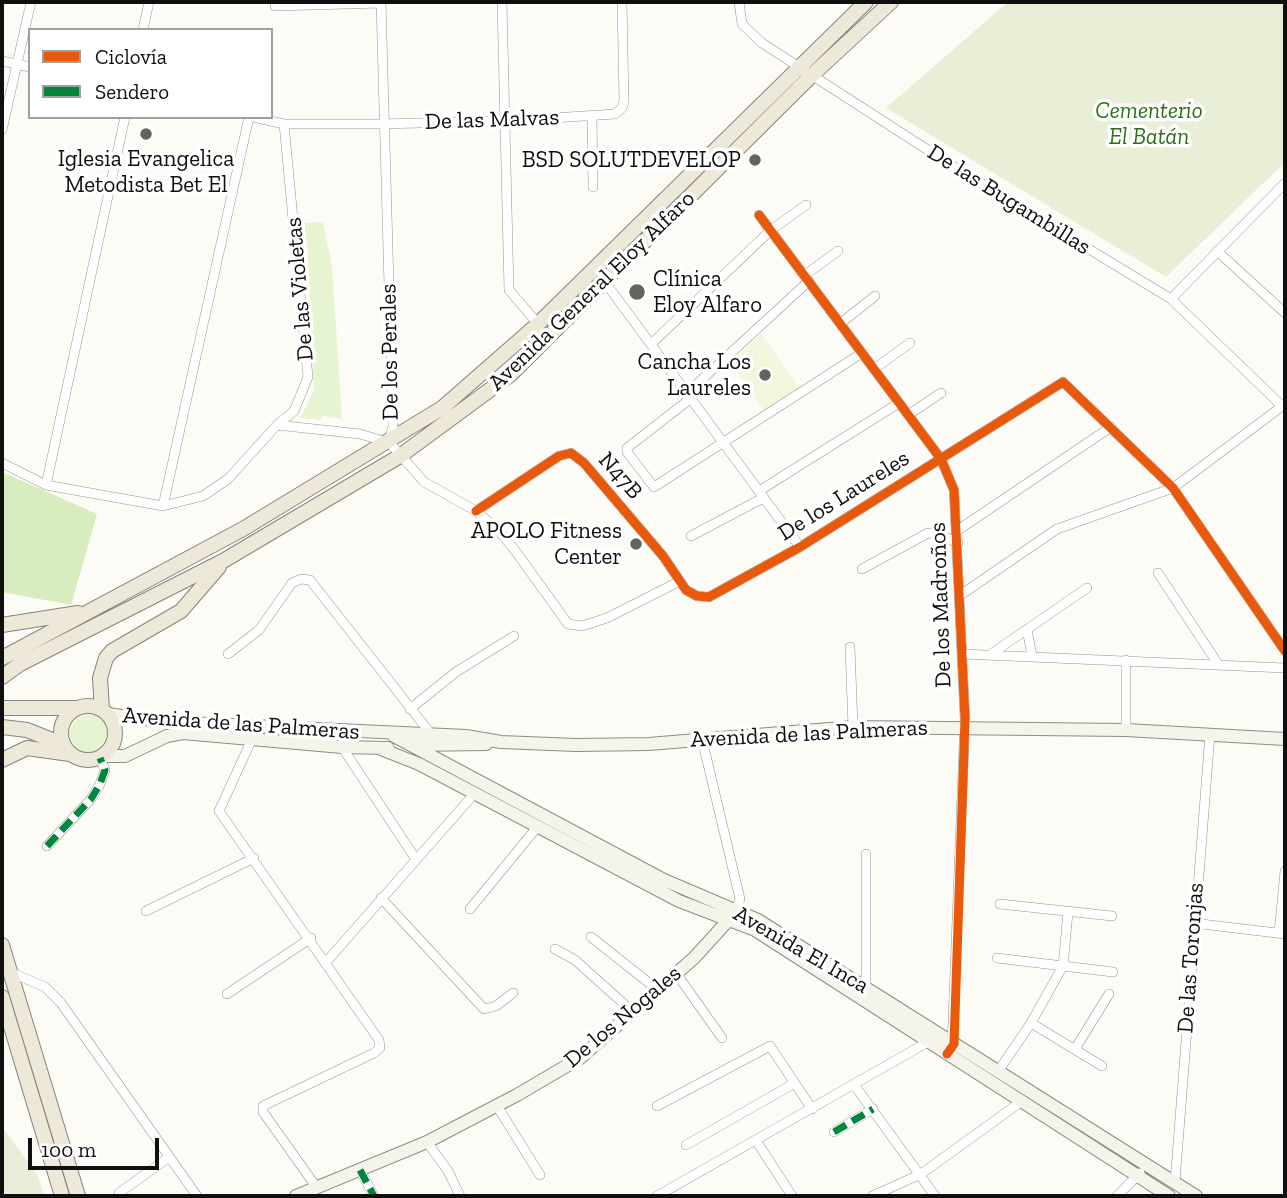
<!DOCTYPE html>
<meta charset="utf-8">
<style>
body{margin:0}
#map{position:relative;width:1287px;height:1198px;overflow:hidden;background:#fcfbf5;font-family:"Zilla Slab",serif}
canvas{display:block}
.frame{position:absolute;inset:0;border:4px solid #0f0f0f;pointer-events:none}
.legend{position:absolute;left:28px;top:28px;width:245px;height:91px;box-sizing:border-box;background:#fff;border:2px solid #9f9f9f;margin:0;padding:9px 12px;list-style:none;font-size:21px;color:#0f0f0f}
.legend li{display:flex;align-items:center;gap:14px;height:35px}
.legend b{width:35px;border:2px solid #9f9f9f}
.scale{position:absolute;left:28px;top:1138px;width:131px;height:32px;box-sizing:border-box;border:4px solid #0f0f0f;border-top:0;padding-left:9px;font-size:21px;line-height:24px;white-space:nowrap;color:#0f0f0f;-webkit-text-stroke:5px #fff;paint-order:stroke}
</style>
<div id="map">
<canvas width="1287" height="1198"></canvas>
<div class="frame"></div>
<ul class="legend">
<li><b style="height:9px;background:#e8590c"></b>Ciclovía</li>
<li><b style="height:9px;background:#00873e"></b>Sendero</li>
</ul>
<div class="scale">100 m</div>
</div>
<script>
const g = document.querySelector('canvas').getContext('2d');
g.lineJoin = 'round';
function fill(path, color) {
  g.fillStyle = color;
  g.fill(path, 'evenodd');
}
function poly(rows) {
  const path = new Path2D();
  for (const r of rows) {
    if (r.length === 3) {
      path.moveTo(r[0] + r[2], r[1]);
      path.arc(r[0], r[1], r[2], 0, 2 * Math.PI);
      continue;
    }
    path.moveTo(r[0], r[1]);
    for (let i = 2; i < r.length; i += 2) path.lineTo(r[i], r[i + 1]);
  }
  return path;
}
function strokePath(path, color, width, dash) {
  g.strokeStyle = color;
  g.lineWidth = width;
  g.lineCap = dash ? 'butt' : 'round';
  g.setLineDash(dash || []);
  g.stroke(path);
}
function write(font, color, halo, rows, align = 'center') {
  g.font = font + ' "Zilla Slab",serif';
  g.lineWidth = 7;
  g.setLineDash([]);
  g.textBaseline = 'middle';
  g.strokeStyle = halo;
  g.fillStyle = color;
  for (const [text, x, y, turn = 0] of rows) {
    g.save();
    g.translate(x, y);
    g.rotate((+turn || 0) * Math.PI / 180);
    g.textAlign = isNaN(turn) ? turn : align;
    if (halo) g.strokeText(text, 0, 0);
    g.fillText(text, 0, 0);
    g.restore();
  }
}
const green = poly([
 [323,222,332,267,342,419,323,416,319,420,300,418,314,391,307,241,303,223],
 [89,734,19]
]);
const forest = poly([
 [2,472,97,514,71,605,2,592]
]);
const cemetery = poly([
 [1008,2,1285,2,1285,162,1166,277,886,108],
 [2,1127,38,1176,44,1196,2,1196]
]);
const pitch = poly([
 [761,334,799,387,764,411,731,363]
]);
const street = poly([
 [381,2,393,427,389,441],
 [502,2,509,290,538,324],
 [739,2,742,24,762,43,948,163,1171,299,1282,406],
 [275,6,381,3],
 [143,30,149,2],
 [2,61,30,67],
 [592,116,593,187],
 [253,117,284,124,378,124,506,121,615,114,622,108,624,101,622,2],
 [2,130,31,2],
 [759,215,941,459,954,490,965,719,952,1047],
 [1217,251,1285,313],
 [805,275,838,251],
 [602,278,800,547],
 [1171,299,1285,183],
 [841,323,875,296],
 [651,344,771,230,806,205],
 [874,369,910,343],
 [686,394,809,281],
 [690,399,627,448,627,452,654,487,862,353],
 [908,415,941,393],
 [277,425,360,434,387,442],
 [389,442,424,482,476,511,497,529,514,549,568,624,582,626,607,618,680,581],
 [2,463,46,485,163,506,203,496,228,479,277,425,294,411,308,377,284,124],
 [46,485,125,117],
 [759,491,899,403],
 [163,506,249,117],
 [476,511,559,456,571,453,584,463,663,556,686,590,697,596,709,597,800,547,1063,382,1173,488,1285,651],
 [958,530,1111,427],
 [691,536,763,498],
 [862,569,928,533,939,534,958,543],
 [1158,573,1218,664],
 [959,596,1057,529,1173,488,1285,404],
 [1027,629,1032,656],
 [850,647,853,727],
 [228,654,259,630,292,583,301,579,310,580,431,734],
 [962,654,1285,668],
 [991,654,1087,588],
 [410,709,456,672,514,636],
 [1126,730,1126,660],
 [252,739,219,811,379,1040,380,1048,374,1053,263,1106,263,1112,317,1188],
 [702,739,740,899,736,910],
 [342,747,415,858],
 [47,846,91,799,100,784,105,770,100,758],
 [381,898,484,1009,496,1006,513,993],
 [1000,904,1112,916],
 [470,909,538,826],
 [146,911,254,858],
 [1193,923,1285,934],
 [1279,933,1285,871],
 [591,937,658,990],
 [555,949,575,960,633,1012],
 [997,958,1113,972],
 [327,961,475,793],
 [10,972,45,987,61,1003,197,1196],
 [676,973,722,1038],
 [866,987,866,854],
 [227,994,311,938],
 [1031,1023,1102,1066],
 [1075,1049,1109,994],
 [999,1070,1031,1023,1063,966,1068,912],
 [855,1086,935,1196],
 [497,1106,540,1175],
 [657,1106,770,1046,812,1109],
 [834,1132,873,1109],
 [427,1142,448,1171,460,1196],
 [757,1142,792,1196],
 [686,1145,795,1083],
 [360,1170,374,1196],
 [1175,1182,1210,734],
 [119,1193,168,1158],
 [657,1196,928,1042],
 [872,1196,921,1174,1022,1101],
 [1117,1196,1140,1173]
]);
const secondary = poly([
 [107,714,169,722,466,736,501,742,576,745,649,744,853,727,1126,730,1285,739],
 [394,736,664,880,758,920,1196,1196],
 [413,745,486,744],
 [381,749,419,764,679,901,755,930,1169,1196],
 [104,756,125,756,167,736,183,733,342,747,388,748],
 [296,1196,427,1142,517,1095,580,1058,694,958,734,914]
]);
const primary = poly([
 [2,625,78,613],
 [2,658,243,529,442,408,538,324,866,2],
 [2,677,20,664,223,561,400,456,510,375,811,76,891,2],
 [88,733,27],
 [2,708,76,708],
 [102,710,100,678,106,658,112,651,181,611,219,567],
 [2,727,27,730,62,744],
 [2,760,27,748,70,754],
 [2,945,78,1196],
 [2,997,62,1196]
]);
const quiet = poly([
 [47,846,91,799,100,784,105,770,100,758],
 [834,1132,873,1109],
 [360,1170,374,1196]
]);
const cycleway = poly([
 [759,215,941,459,954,490,965,719,954,1044,947,1054],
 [476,511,559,456,571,453,584,463,663,556,686,590,697,596,709,597,800,547,1063,382,1173,488,1285,651]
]);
const markers = [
 [146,134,7,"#626260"],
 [755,160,7,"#626260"],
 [637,292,9,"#626260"],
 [765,375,7,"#626260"],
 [636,544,7,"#626260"]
];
const parkNames = [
 ["Cementerio",1149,111],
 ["El Batán",1149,137]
];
const streetNames = [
 ["De las Malvas",492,120,-2],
 ["De las Bugambillas",1009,200,32],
 ["De las Violetas",300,289,-95],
 ["Avenida General Eloy Alfaro",592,291,-44],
 ["De los Perales",390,352,-91],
 ["N47B",620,476,49],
 ["De los Laureles",844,496,-32],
 ["De los Madroños",941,605,-92],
 ["Avenida de las Palmeras",241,724,4],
 ["Avenida de las Palmeras",809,734,-3],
 ["Avenida El Inca",801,950,30],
 ["De las Toronjas",1191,958,-86],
 ["De los Nogales",623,1017,-40]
];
const poiNames = [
 ["Iglesia Evangelica",146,159,"center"],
 ["Metodista Bet El",146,185,"center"],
 ["BSD SOLUTDEVELOP",741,160],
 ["Clínica",653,279,"left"],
 ["Eloy Alfaro",653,305,"left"],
 ["Cancha Los",751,362],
 ["Laureles",751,388],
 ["APOLO Fitness",622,531],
 ["Center",622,557]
];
fill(green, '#e7f4d2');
fill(forest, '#d7edc0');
fill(cemetery, '#e9efd7');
fill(pitch, '#f0f7dd');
strokePath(street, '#969593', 10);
strokePath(secondary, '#8c8c89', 14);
strokePath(primary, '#838380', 16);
strokePath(street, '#fffefe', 9);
strokePath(secondary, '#f5f4eb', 12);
strokePath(primary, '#eee8d9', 14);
strokePath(quiet, '#00873e', 7, [14, 7]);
strokePath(cycleway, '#e8590c', 9);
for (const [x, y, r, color] of markers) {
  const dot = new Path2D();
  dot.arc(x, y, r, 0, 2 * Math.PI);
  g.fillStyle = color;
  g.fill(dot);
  strokePath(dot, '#fff', 2.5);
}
write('italic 23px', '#2d6f18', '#fff', parkNames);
write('23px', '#0f0f0f', '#fff', streetNames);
write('23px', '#0f0f0f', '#fff', poiNames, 'right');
</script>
